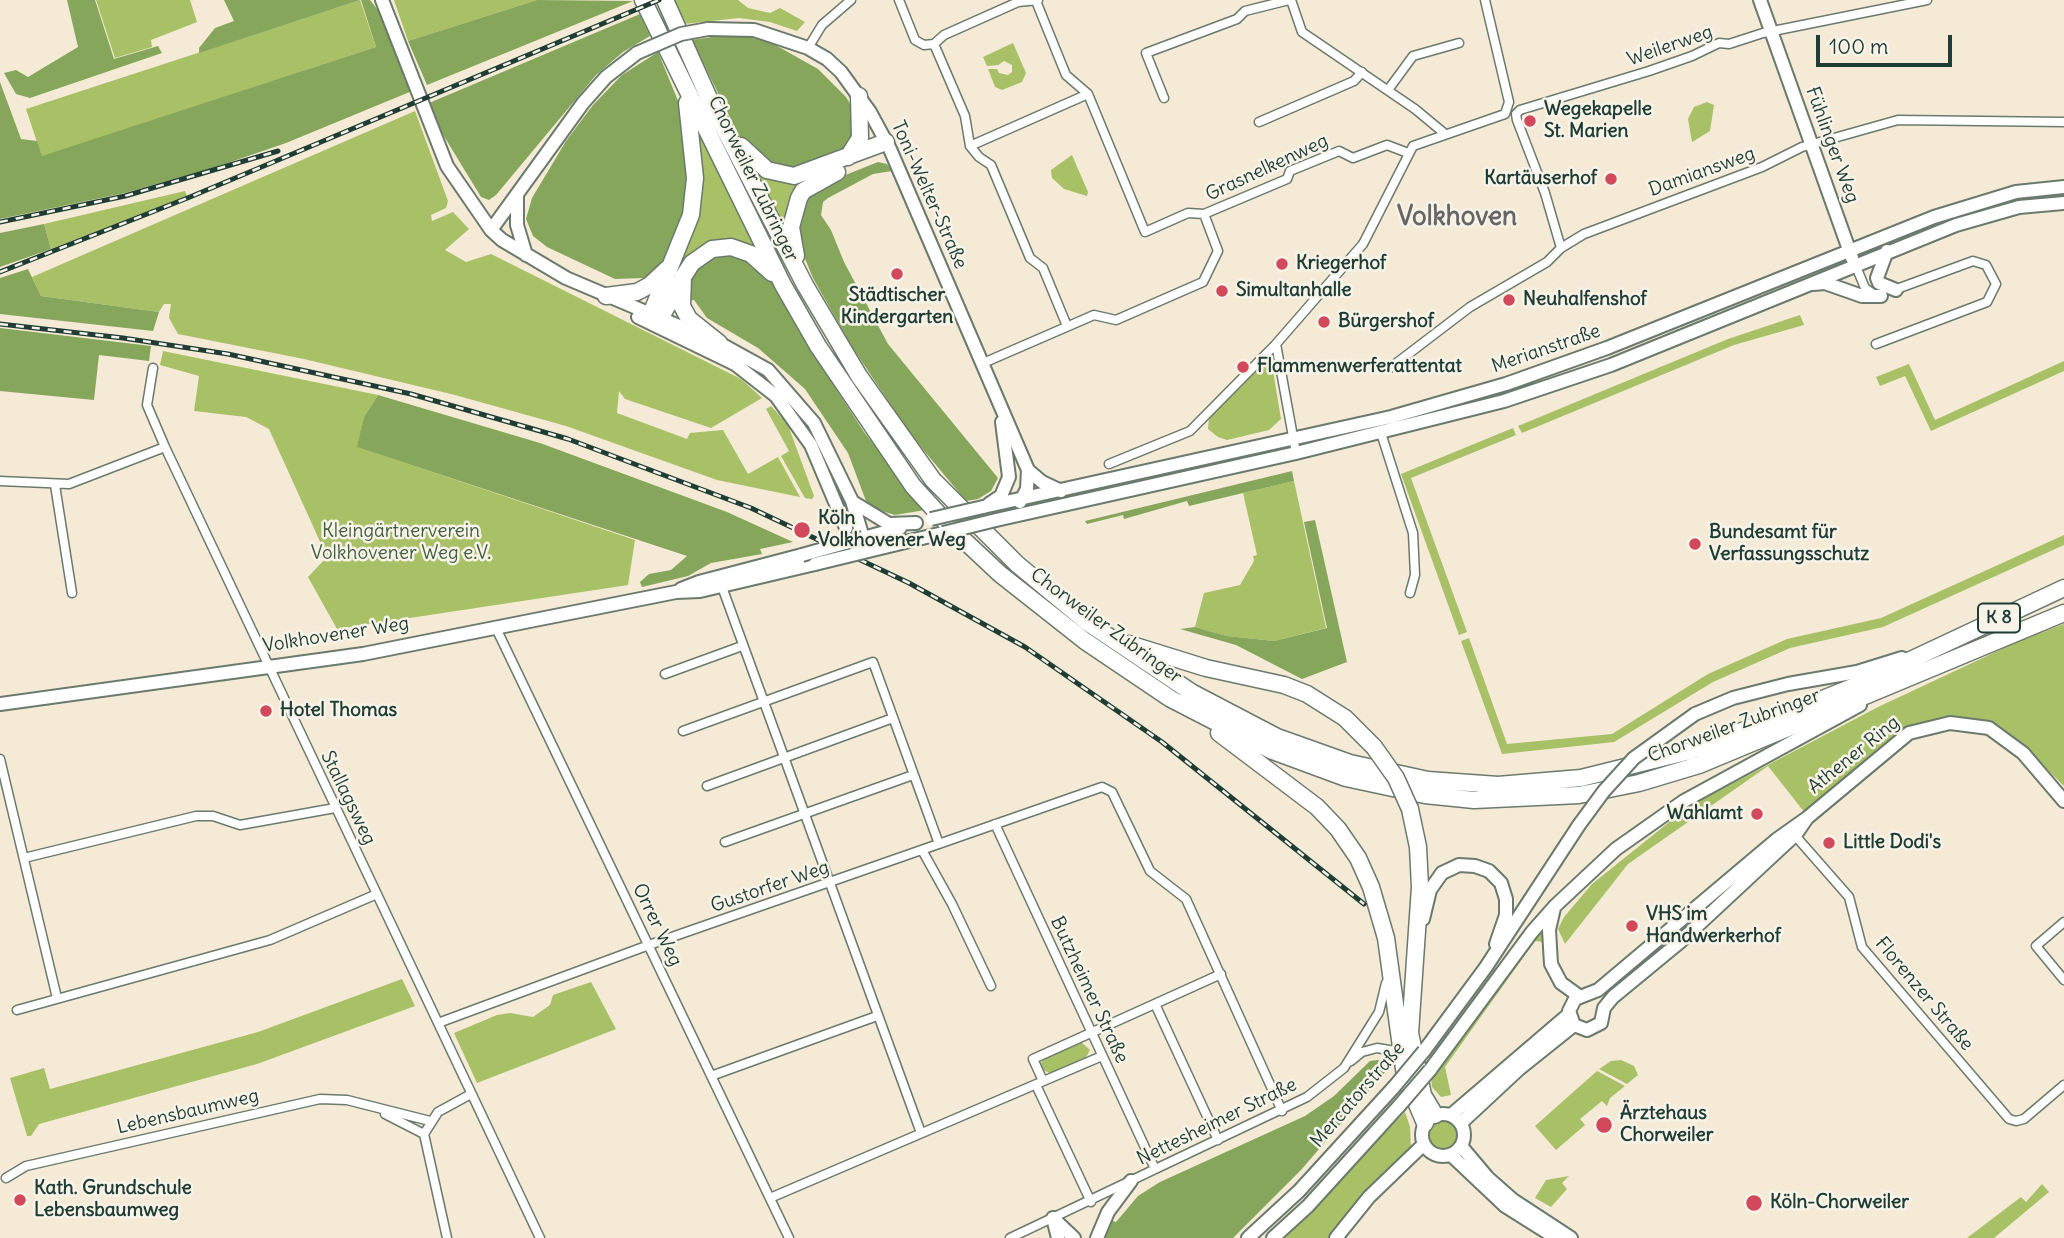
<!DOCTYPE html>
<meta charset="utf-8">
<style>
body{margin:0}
#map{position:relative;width:2064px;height:1238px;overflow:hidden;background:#f4ead5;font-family:Delius,sans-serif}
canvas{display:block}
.scale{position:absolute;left:1816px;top:35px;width:136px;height:32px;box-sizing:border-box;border:4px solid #1f3d34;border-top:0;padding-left:9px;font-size:21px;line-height:24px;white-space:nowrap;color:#1f3d34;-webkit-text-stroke:5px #f7f3e8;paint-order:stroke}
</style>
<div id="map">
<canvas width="2064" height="1238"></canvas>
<div class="scale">100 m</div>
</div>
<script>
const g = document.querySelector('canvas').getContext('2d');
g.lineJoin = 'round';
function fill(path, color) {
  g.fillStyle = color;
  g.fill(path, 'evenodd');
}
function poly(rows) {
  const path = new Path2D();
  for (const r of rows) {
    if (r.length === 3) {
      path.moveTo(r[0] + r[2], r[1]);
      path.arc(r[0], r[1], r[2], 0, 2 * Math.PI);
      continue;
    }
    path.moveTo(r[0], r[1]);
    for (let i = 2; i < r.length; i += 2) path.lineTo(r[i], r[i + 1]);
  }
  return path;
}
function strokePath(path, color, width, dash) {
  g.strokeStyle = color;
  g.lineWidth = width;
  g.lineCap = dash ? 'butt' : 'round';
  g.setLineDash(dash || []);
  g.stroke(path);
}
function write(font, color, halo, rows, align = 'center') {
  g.font = font + ' Delius,sans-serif';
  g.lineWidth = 5;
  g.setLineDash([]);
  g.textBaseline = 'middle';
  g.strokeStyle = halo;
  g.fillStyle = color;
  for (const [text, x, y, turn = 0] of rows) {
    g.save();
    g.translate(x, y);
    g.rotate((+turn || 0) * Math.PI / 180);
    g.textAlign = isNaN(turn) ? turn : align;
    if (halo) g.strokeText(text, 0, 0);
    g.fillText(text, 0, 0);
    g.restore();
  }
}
const green = poly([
 [96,0,190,0,197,22,151,40,152,47,115,58],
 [360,0,376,47,42,157,26,109],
 [394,0,537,0,408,41],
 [673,0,738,0,748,8,770,13,780,8,805,22,797,31,770,22,739,18,684,24],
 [1013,43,1026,73,1022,82,1002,90,995,87,988,69,997,69,999,73,1008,75,1012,72,1012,65,1004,61,998,65,987,66,983,57],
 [1707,102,1714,105,1710,131,1692,142,1688,119,1694,107],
 [415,111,448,201,446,208,431,215,432,221,453,212,469,229,445,250,466,262,491,254,741,379,762,398,711,428,625,399,619,391,617,413,687,439,690,433,723,430,748,474,778,457,800,497,717,480,566,426,455,395,304,359,178,334,169,318,171,304,164,304,159,312,41,296,32,277],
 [690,112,768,261,668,300],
 [1072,155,1088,192,1087,196,1064,189,1052,178,1051,170],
 [743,156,801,178,805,184,787,237],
 [185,191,187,196,51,249,44,224],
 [1800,315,1804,325,1734,345,1522,433,1518,426,1728,339],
 [163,351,378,395,364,417,358,447,635,540,628,585,337,629,308,577,327,557,269,429,246,417,194,411,199,376,160,365],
 [2064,361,2064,371,1931,431,1905,376,1880,386,1876,377,1909,364,1935,420],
 [1262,364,1272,365,1281,419,1269,430,1227,440,1218,437,1208,429,1209,418],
 [771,406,788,425,814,496,812,499,805,498,781,456,789,451,766,409],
 [1513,428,1516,435,1411,478,1467,632,1459,635,1401,474],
 [1294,481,1326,628,1274,641,1227,636,1195,627,1204,593,1240,585,1254,561,1253,556,1257,555,1243,493],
 [2064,535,2064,545,1883,627,1790,648,1713,682,1614,742,1502,754,1461,641,1469,638,1507,744,1612,734,1708,674,1787,639,1881,618],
 [2064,624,2064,786,2012,735,1989,723,1964,718,1934,719,1909,727,1868,757,1805,813,1768,766,1628,864,1565,944,1558,929,1564,917,1592,884,1688,807,1878,707,2019,641],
 [1545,926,1543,942,1535,941,1445,1067,1451,1095,1441,1097,1432,1087,1431,1078],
 [402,979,415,1006,257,1064,39,1124,31,1136,27,1136,10,1078,44,1068,50,1089,258,1032],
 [591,982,616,1029,477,1083,454,1033,497,1015,510,1013,533,1017,550,1005,553,995],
 [1081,1042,1090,1050,1085,1059,1052,1074,1043,1070,1041,1063,1045,1057],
 [1621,1060,1634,1066,1638,1075,1627,1084,1599,1069,1611,1061],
 [1597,1071,1625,1086,1610,1098,1607,1106,1602,1101,1580,1119,1585,1125,1556,1150,1535,1126],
 [1405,1112,1410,1127,1411,1150,1357,1202,1330,1238,1282,1238],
 [1443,1135,14],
 [1569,1176,1562,1183,1567,1189,1551,1207,1535,1198,1546,1180],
 [2042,1184,2049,1192,1994,1238,1967,1238,2021,1197,2026,1202]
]);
const forest = poly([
 [67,0,95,0,114,59,158,46,162,53,30,98,16,94,4,73,16,70,28,77,78,47],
 [224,0,360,0,199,53,199,48,215,28,234,21],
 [361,0,370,0,385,19,412,91,286,143,216,167,125,193,0,219,0,82,21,139,37,141,42,156,376,47],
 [537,0,633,1,427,85,408,41],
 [640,14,650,36,623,52,596,75,496,195,489,200,481,197,439,128,429,103],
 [711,34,735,34,770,42,818,69,846,97,857,115,849,149,783,172,744,146,692,40,712,37],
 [658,52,683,113,690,197,664,268,646,285,643,278,615,279,547,247,533,236,526,219,532,198,566,141,593,105,622,75],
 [878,162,887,164,892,171,873,174,828,198,823,202,821,215,831,230,844,262,888,344,998,478,991,491,978,499,966,501,911,435,852,347,813,278,801,249,797,228,807,196,823,184],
 [44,224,51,249,0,267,0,233],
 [738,251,772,281,816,358,864,432,925,510,895,515,878,510,866,501,848,453,805,389,758,348,707,318,694,300,687,301,685,286,701,258],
 [28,269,41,296,159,312,153,331,0,314,0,278],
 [0,328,151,346,149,361,99,355,94,400,0,391],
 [378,395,540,443,727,512,793,542,760,549,762,554,711,563,688,576,642,587,640,582,649,574,671,570,687,556,357,447,364,417],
 [1292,471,1294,481,1243,493,1189,506,1187,501,1124,519,1123,515,1087,524,1085,521],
 [1315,520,1347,662,1302,679,1236,645,1180,629,1195,627,1227,636,1274,641,1327,628,1304,522],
 [1377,1060,1385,1061,1388,1069,1301,1170,1233,1238,1104,1238,1110,1220,1116,1222,1138,1196,1160,1182,1305,1116,1334,1096,1370,1061]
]);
const street = poly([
 [899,0,915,40,924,45,934,44,965,116,970,146,979,157,991,165,1030,258,1043,268,1067,326],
 [1291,0,1302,32,1415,109,1444,133],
 [1036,1,1066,75,1088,94,1145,232,1188,213,1204,214,1287,179,1290,171,1339,151,1353,158,1387,145,1408,153],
 [934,44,944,35,1018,2,1038,0],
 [808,48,822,25,851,0],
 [1388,90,1413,56,1459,43],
 [1164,98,1146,53,1237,19,1245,11,1289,0],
 [1259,122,1354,81,1362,72],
 [970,146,1088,94],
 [1561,248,1545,193,1517,120,1516,114,1520,110,1649,71,1692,56,1719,43,1729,44,1763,33,1927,0],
 [1855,264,1865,288,1875,295],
 [1276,344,1296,453],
 [1876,344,1987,302,1996,284,1986,265,1973,261,1894,290],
 [981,364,1094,315,1116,320,1203,282,1218,251,1204,214],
 [153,368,147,405,165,447,540,1238],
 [1390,368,1470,307,1547,262,1561,248,1584,234,1762,167,1802,147,1898,120,2064,122],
 [1381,433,1413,533,1415,575,1410,593],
 [1109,464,1190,431,1276,344,1363,244,1413,146,1505,114,1509,102,1485,0],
 [0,481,69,484,165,447],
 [55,485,72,593],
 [721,584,921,1133],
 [495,626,789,1238],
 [665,674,742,646],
 [683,731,873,662,939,844],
 [0,759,57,998],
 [707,786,893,718],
 [995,824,1155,1169],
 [1792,832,1849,897,1862,947,2009,1119,2016,1121,2024,1119,2064,1085],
 [725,842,913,775],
 [922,850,952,904,991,986],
 [24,858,196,816,213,816,240,825,335,808],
 [2064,922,2036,946,2064,980],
 [1155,1004,1218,1140],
 [17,1010,270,940,377,894],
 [438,1023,649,945,1102,787,1112,792,1150,871,1186,899,1282,1111],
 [1351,1061,1362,1052,1377,1048,1401,1052],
 [711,1076,877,1016],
 [1043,1081,1033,1059,1221,974],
 [1036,1085,1091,1202],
 [385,1114,424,1134],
 [6,1178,26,1166,320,1099,347,1100,430,1121],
 [770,1198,1102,1056],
 [447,1238,424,1134,438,1112,471,1094],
 [1010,1238,1307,1097,1344,1068,1379,1012,1386,983]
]);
const secondary = poly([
 [382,0,447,166,491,230,502,240,566,278,719,343,768,370,814,423,852,501,867,551],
 [1760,0,1852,258],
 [708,29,754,30,808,48,827,59,841,72,870,112,890,149,1028,470,1027,489,1020,502],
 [517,194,517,225,526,255],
 [491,230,583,103,606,77,637,53],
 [1887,251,1877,278,1879,283,1896,290],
 [1813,284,1825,283,1862,296,1881,296],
 [638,317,735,364,776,396,811,445,846,528],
 [1028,470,1042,482,1061,491],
 [853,502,889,524,916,523],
 [989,504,1001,496,1009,477,1002,422],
 [983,507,1391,417,1506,384,1607,348,1934,217,2016,192,2064,187],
 [996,520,1296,453,1504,401,1611,365,1956,225,2019,207,2064,203],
 [863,538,900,528],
 [893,545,943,533],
 [681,589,699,582,802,555],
 [0,704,363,654,676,592,700,591,815,564],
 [1695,714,1733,698,1788,684,1857,672,1902,658],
 [1807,818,1796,834,1681,941,1613,997,1604,1008,1601,1023,1587,1030,1574,1025,1569,1011,1575,999,1598,990,1776,840,1807,818,1909,733,1950,723,1989,728,2023,753,2064,801],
 [1554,908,1549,930,1551,964,1561,983,1579,996],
 [1423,919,1430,890,1442,873,1459,865,1475,866,1489,871,1501,883,1506,899,1506,915,1496,944],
 [1424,1051,1486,967,1579,825],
 [1430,1070,1532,932,1555,906,1616,849,1684,801,1860,705],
 [1443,1135,21],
 [1451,1115,1569,1014],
 [1461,1123,1519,1069,1574,1025],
 [1461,1146,1488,1178,1513,1200,1571,1238],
 [1451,1155,1505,1206,1556,1238],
 [1053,1218,1074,1238],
 [1053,1218,1058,1238],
 [1097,1238,1108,1212,1131,1181],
 [1248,1238,1299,1191,1394,1087],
 [1273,1238,1308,1206,1399,1106],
 [1336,1238,1369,1197,1424,1144]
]);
const highway = poly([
 [643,0,783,285,818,346,913,486,953,530,1000,574,1085,641,1171,699,1270,750,1346,778,1425,795,1474,800,1579,795,1639,783,1699,765,2064,613],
 [665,0,712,105,805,285,859,376,933,480,1017,564,1087,622,1191,692,1277,737,1350,763,1428,780,1498,785,1581,778,1690,751,1768,721,1855,686,2064,588],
 [741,146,767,170,794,176,886,142],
 [848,157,860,138,859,96],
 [796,256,791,227,799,198,803,191,837,172],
 [606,296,637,292,650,285,667,269],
 [651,314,691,215,695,178,687,103],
 [661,317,680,283],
 [719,343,689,319,682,306,683,277,692,263,712,249,731,247,751,254,772,273],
 [1129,644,1206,668,1284,685,1307,694,1345,718,1374,747],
 [1219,733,1317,807,1338,829,1358,858,1371,887,1386,938,1405,1076,1425,1123],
 [1410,809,1418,847,1420,887,1410,1033,1423,1095,1435,1115]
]);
const rail = poly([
 [0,222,125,196,278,151],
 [0,272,190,197,659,0],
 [0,324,123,338,228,354,411,394,568,439,751,508,909,583,1025,647,1162,742,1364,904]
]);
const secondaryBridge = poly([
 [637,53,681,34,708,29],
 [931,519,983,507],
 [943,533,996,520],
 [802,555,863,538],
 [815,564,893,545],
 [1579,825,1604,791,1634,758,1695,714],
 [1394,1087,1424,1051],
 [1399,1106,1430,1070]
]);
const highwayBridge = poly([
 [1374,747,1396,778,1410,809]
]);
const markers = [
 [1530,121,7,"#d1495b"],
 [1611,179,7,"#d1495b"],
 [1282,264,7,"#d1495b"],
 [897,274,7,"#d1495b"],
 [1222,291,7,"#d1495b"],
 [1509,300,7,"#d1495b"],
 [1324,322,7,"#d1495b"],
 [1243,367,7,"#d1495b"],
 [802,530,9,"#d1495b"],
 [1695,544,7,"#d1495b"],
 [266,711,7,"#d1495b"],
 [1757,814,7,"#d1495b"],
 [1829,843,7,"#d1495b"],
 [1632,926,7,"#d1495b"],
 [1604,1125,9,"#d1495b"],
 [20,1200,7,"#d1495b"],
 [1754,1203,9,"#d1495b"]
];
const shields = [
 [1999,618,42]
];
const shieldNames = [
 ["K 8",1999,618]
];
const streetNames = [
 ["Weilerweg",1670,46,-19],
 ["Fühlinger Weg",1832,145,70],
 ["Grasnelkenweg",1267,168,-25],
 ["Damiansweg",1702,172,-20],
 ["Chorweiler Zubringer",753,179,64],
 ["Toni-Welter-Straße",929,195,66],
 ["Merianstraße",1546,349,-19],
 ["Chorweiler Zubringer",1106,626,36],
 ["Volkhovener Weg",336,635,-9],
 ["Chorweiler Zubringer",1734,726,-20],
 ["Athener Ring",1854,755,-39],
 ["Stallagsweg",348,798,64],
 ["Gustorfer Weg",770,887,-19],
 ["Orrer Weg",657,925,64],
 ["Butzheimer Straße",1089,990,65],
 ["Florenzer Straße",1924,994,50],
 ["Mercatorstraße",1358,1095,-49],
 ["Lebensbaumweg",188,1112,-13],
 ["Nettesheimer Straße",1217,1122,-26]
];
const poiNames = [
 ["Wegekapelle",1544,110],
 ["St. Marien",1544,132],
 ["Kartäuserhof",1597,179,"right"],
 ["Kriegerhof",1296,264],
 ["Simultanhalle",1236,291],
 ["Städtischer",897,296,"center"],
 ["Kindergarten",897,318,"center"],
 ["Neuhalfenshof",1523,300],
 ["Bürgershof",1338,322],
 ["Flammenwerferattentat",1257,367],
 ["Köln",818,519],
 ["Volkhovener Weg",818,541],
 ["Bundesamt für",1709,533],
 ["Verfassungsschutz",1709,555],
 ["Hotel Thomas",280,711],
 ["Wahlamt",1743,814,"right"],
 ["Little Dodi's",1843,843],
 ["VHS im",1646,915],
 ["Handwerkerhof",1646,937],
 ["Ärztehaus",1620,1114],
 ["Chorweiler",1620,1136],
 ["Kath. Grundschule",34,1189],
 ["Lebensbaumweg",34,1211],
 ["Köln-Chorweiler",1770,1203]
];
const parkNames = [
 ["Kleingärtnerverein",401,532],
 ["Volkhovener Weg e.V.",401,554]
];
const districtNames = [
 ["Volkhoven",1457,218]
];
fill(green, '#a8c066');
fill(forest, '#86a65b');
strokePath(street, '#6a7a6c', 11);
strokePath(secondary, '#6a7a6c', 16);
strokePath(highway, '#6a7a6c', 19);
strokePath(street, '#fff', 8);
strokePath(secondary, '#fff', 12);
strokePath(highway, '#fff', 16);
strokePath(rail, '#1f3d34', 5);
strokePath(rail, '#f7f3e8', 2.5, [8]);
strokePath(secondaryBridge, '#6a7a6c', 16, []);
strokePath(highwayBridge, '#6a7a6c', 19, []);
strokePath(secondaryBridge, '#fff', 12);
strokePath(highwayBridge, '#fff', 16);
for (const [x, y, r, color] of markers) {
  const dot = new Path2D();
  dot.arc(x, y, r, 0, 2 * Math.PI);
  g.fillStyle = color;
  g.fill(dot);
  strokePath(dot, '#f7f3e8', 2.5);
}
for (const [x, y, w] of shields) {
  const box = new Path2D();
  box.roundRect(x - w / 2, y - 14.5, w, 29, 5);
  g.fillStyle = '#f7f3e8';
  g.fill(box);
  strokePath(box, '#1f3d34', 2);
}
write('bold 18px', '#1f3d34', null, shieldNames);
write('19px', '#1f3d34', '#f7f3e8', streetNames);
write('bold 19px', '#1f3d34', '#f7f3e8', poiNames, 'left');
write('19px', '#415e40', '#f7f3e8', parkNames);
write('bold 26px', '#666', '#f7f3e8', districtNames);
</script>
